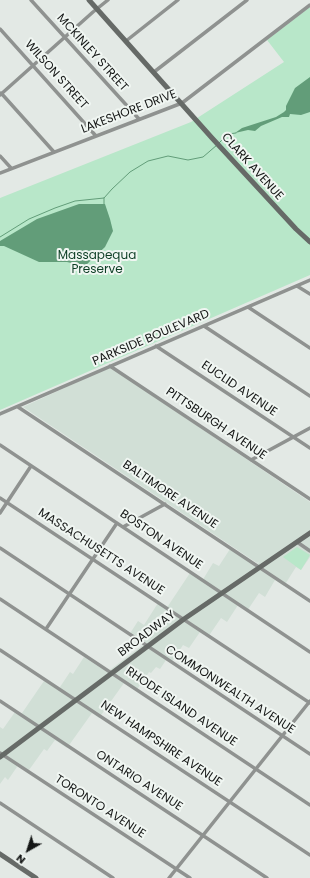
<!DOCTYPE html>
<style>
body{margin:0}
#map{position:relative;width:310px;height:878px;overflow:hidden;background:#e3e9e5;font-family:Poppins,sans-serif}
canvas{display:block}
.north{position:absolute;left:8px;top:830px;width:40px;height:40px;-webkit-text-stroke:3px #f0f6f2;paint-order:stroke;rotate:219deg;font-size:11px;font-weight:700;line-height:16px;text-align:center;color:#141615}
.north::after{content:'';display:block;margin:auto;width:14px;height:18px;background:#141615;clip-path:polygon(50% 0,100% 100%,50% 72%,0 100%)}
</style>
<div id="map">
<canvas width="310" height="878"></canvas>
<div class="north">N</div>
</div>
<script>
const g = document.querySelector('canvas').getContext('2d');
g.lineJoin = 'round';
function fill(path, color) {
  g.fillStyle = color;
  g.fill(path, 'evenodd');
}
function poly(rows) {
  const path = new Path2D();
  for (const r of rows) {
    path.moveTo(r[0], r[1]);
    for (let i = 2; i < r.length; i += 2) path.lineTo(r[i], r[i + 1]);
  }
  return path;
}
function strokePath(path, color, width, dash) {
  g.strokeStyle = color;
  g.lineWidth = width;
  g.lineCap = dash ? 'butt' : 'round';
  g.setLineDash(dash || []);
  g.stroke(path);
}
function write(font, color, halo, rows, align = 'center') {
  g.font = font + ' Poppins,sans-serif';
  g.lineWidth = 4;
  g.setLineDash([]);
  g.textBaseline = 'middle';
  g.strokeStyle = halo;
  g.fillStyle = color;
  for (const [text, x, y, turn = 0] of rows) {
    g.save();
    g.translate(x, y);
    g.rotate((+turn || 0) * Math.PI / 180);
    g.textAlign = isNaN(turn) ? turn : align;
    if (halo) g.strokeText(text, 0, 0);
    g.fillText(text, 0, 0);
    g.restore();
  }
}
const built = poly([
 [110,367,310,502,310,557,301,570,296,567,284,586,275,580,265,597,259,593,247,611,238,605,227,622,221,618,208,637,200,632,189,648,183,645,171,663,166,660,160,669,156,667,151,673,149,672,136,691,124,683,99,718,92,713,67,748,55,740,47,751,44,749,29,770,19,764,8,780,5,777,0,784,0,727,3,729,15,712,20,716,44,681,58,690,70,672,73,674,84,657,107,672,143,645,129,635,138,621,144,625,158,603,166,609,190,573,202,581,213,563,219,566,230,549,257,564,260,561,257,563,23,407]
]);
const green = poly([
 [310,7,310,275,0,410,0,198,191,122,284,62,267,40],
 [297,547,310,555,301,570,283,557]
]);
const water = poly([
 [310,77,310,112,301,115,290,114,289,117,282,117,261,126,255,131,248,130,235,133,242,128,276,117,284,112,286,110,286,106,295,88],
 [79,204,105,204,110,219,113,231,105,247,85,266,67,262,39,262,4,246,0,246,0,241,37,219]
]);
const stream = poly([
 [219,143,228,134,236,133],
 [104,198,104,204],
 [0,237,29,219,55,208,75,201,104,198,112,189,130,172,148,161,168,156,188,160,203,157,217,145]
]);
const street = poly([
 [31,0,139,119],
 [0,29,96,136],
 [126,41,178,0],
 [154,72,247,0],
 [1,93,54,152],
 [0,95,93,12,108,0],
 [0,156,11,168],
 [0,173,182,103,310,5],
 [297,286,310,294],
 [248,307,310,348],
 [204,326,310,396],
 [156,346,310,448],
 [110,366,310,499],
 [18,407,310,601],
 [0,414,310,280],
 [0,445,310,652],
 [251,460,310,428],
 [0,498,310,703],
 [0,513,31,466],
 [123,527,165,504],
 [297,542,310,551],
 [0,548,310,754],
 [0,599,310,805],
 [46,629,117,523],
 [0,650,310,855],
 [0,701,267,878],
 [0,753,190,878],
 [0,803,113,878],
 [169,878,310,701]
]);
const secondary = poly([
 [89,0,212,138,296,229,310,242],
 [0,757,184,619,310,533],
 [0,854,36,878]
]);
const streetNames = [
 ["MCKINLEY STREET",92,53,48],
 ["WILSON STREET",56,75,48],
 ["LAKESHORE DRIVE",129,112,-21],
 ["CLARK AVENUE",252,167,48],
 ["PARKSIDE BOULEVARD",151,338,-23],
 ["EUCLID AVENUE",239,389,34],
 ["PITTSBURGH AVENUE",216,424,34],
 ["BALTIMORE AVENUE",170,495,34],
 ["BOSTON AVENUE",161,540,34],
 ["MASSACHUSETTS AVENUE",101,552,33],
 ["BROADWAY",147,634,-37],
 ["COMMONWEALTH AVENUE",230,690,33],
 ["RHODE ISLAND AVENUE",181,707,34],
 ["NEW HAMPSHIRE AVENUE",161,744,34],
 ["ONTARIO AVENUE",139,781,33],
 ["TORONTO AVENUE",100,807,33]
];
const parkNames = [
 ["Massapequa",97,256],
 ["Preserve",97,270]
];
fill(built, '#d1dfd6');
fill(green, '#b8e7c9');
fill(water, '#629d79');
strokePath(stream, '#629d79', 1);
strokePath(street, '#8f9290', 3.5);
strokePath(secondary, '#666a67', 5);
write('12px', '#141615', '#f0f6f2', streetNames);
write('12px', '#0d3e25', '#f0f6f2', parkNames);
</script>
